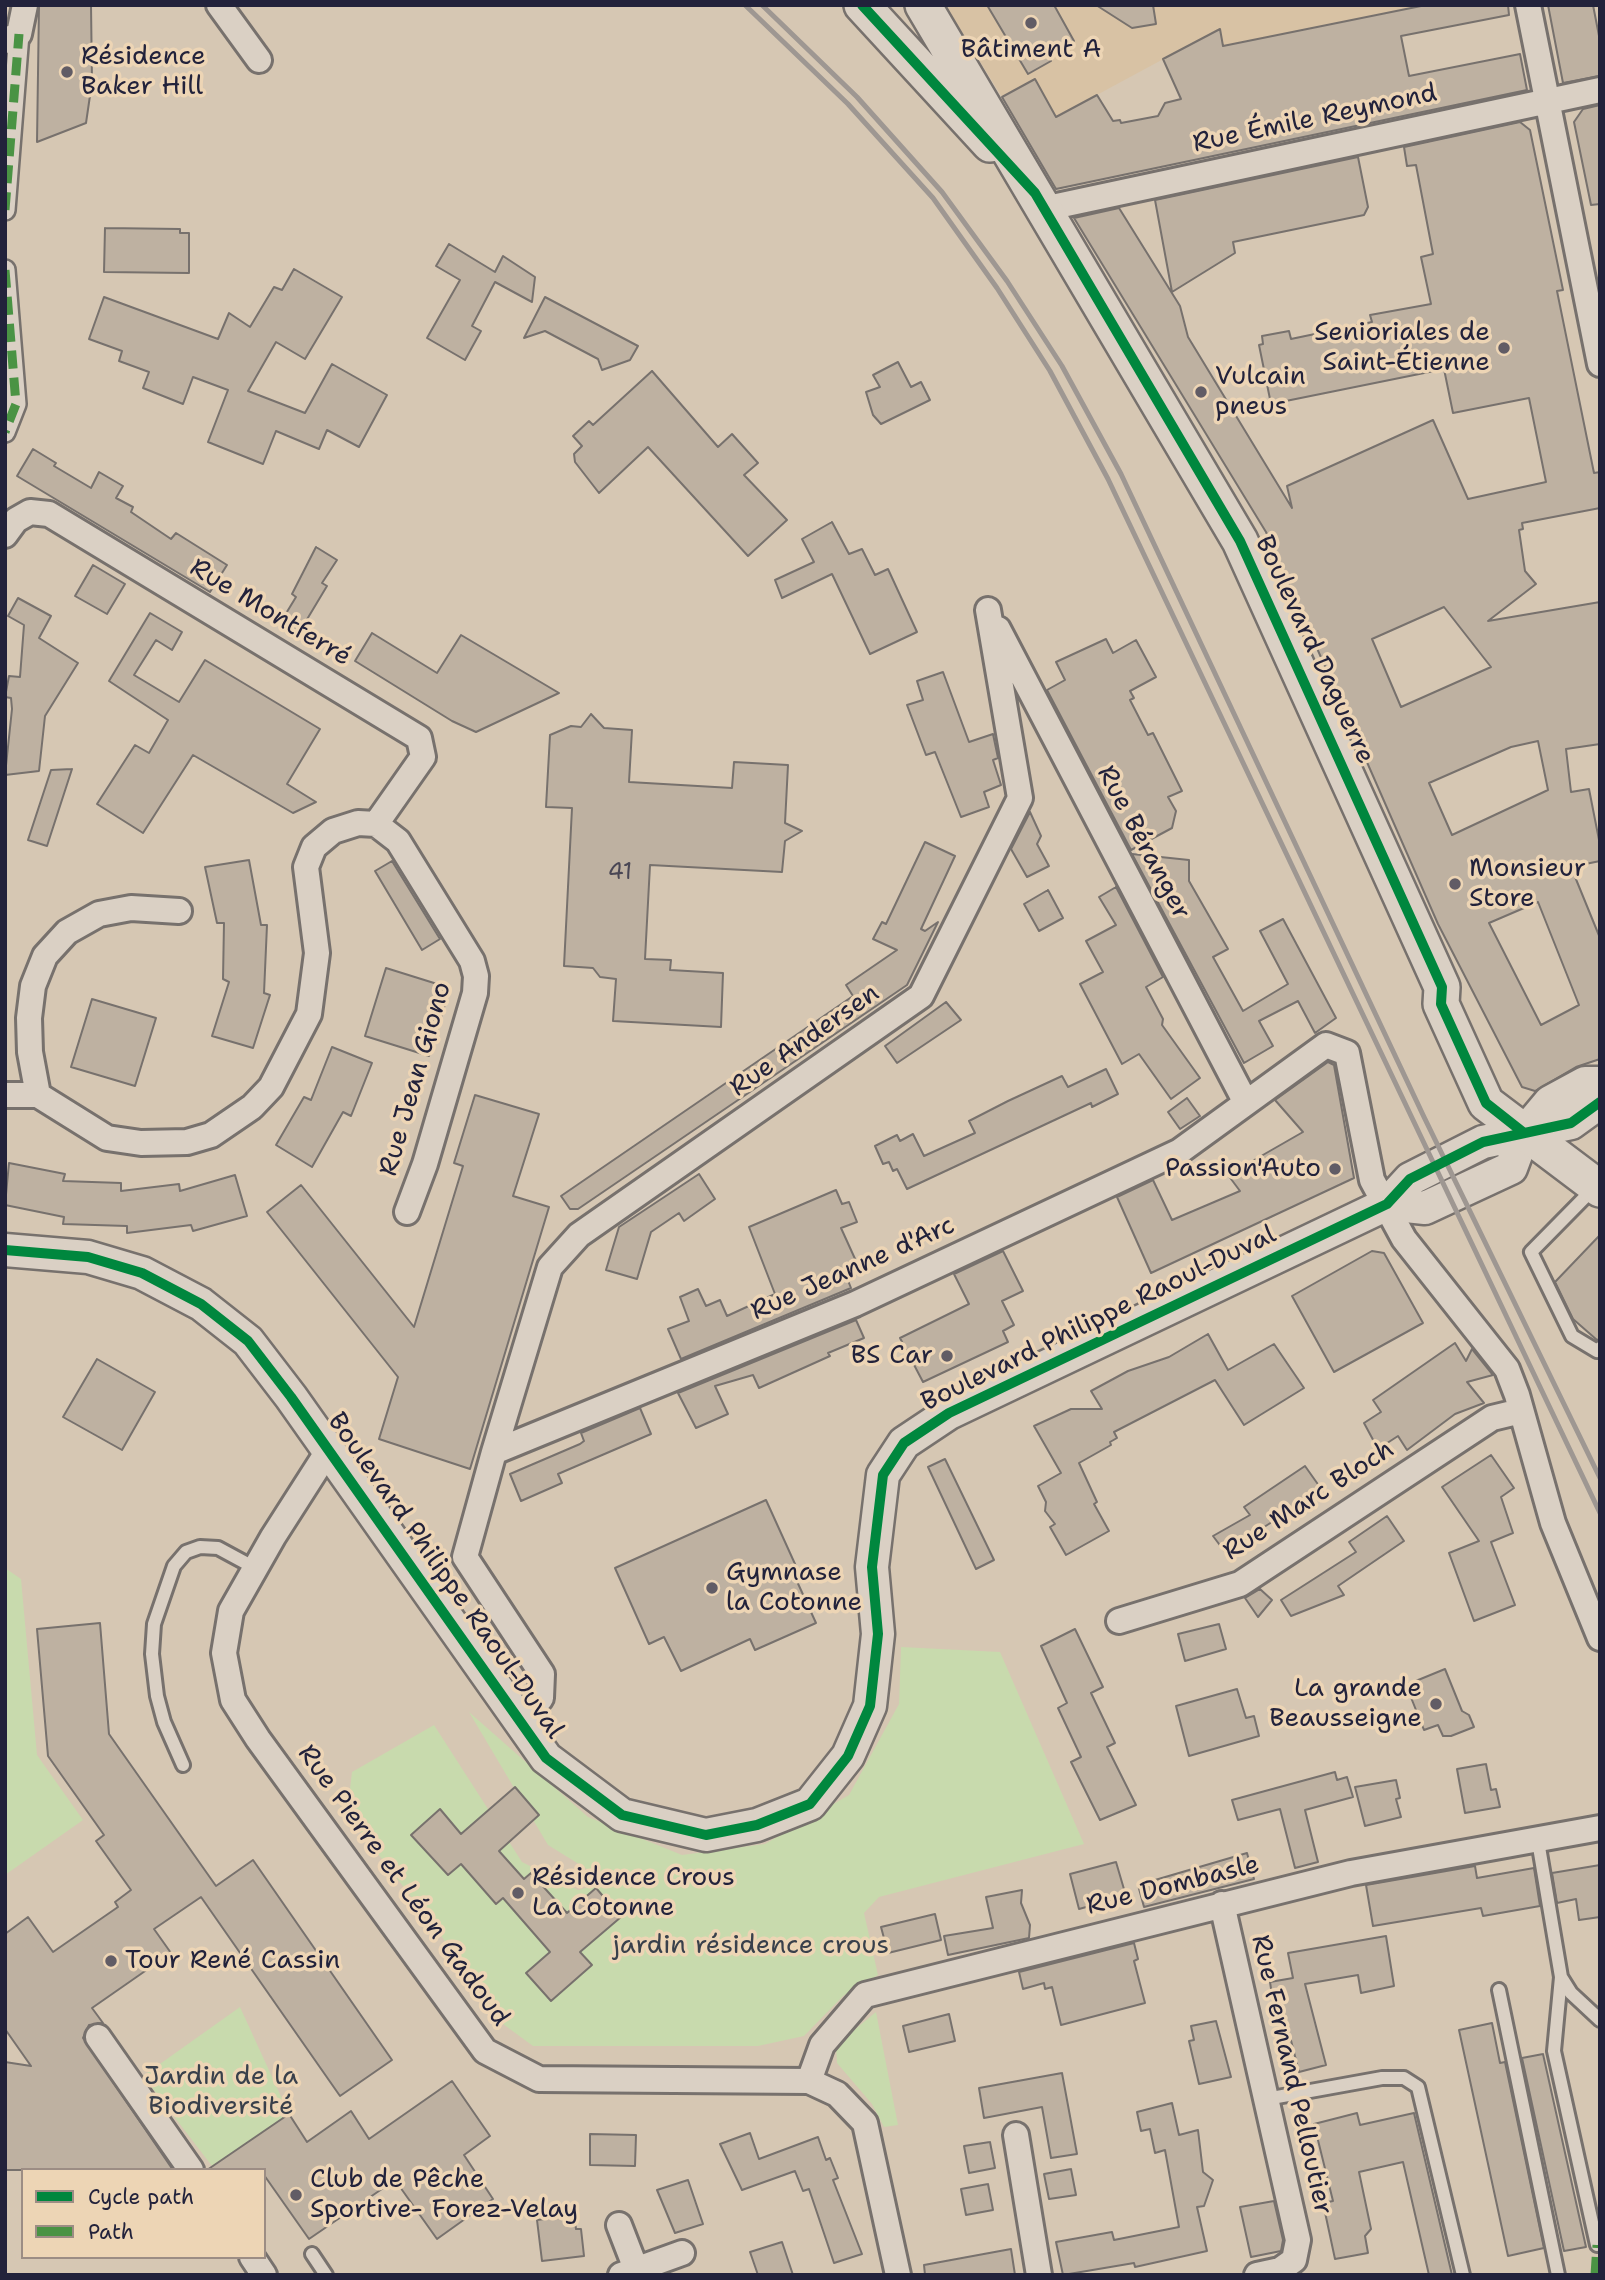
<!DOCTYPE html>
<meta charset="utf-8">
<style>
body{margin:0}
#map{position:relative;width:1605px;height:2280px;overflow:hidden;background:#d6c7b3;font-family:"Shantell Sans",sans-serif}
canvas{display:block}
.frame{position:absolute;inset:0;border:7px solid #22223b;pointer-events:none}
.legend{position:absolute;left:21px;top:2168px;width:245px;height:91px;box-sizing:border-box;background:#edd5b5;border:2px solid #9c8d84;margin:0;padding:9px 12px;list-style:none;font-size:21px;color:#22223b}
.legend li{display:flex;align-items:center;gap:14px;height:35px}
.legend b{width:35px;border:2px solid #9c8d84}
</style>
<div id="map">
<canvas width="1605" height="2280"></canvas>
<div class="frame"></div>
<ul class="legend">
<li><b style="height:9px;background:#00873e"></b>Cycle path</li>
<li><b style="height:9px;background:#4a9344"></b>Path</li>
</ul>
</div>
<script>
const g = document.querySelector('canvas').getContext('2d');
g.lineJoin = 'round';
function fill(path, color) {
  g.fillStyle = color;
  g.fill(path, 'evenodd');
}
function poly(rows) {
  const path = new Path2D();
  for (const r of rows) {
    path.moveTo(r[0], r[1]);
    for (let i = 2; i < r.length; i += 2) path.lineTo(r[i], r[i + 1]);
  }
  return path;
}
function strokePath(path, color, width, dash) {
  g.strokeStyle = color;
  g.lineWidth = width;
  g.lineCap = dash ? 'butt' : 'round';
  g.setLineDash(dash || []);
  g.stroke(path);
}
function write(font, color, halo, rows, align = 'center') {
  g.font = font + ' "Shantell Sans",sans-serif';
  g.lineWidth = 7;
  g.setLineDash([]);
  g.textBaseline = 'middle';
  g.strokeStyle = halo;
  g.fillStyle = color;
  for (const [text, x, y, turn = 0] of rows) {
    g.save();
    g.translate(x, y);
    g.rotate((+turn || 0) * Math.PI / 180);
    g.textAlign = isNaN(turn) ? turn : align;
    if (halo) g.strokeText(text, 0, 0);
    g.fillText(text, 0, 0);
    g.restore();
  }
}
const built = poly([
 [945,5,1426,5,1223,46,1219,29,1056,117,1035,80,1002,97]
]);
const green = poly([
 [5,1568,21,1579,37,1755,83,1820,5,1875],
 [901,1647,1000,1652,1084,1844,879,1897,864,1913,878,1975,843,1996,804,2036,758,2046,533,2046,503,2024,437,1930,347,1814,352,1772,434,1725,522,1862,578,1890,608,1882,548,1845,469,1712,588,1817,682,1855,765,1844,849,1795,899,1704],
 [240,2007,289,2114,212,2166,143,2076],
 [876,2012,898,2125,884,2127,872,2104,837,2063,836,2045]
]);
const building = poly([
 [39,5,91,5,92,82,86,123,37,142,39,5],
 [987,5,1054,5,1074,41,1048,56,1051,61,1028,74,987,5],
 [1096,5,1153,5,1156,24,1132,28,1096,5],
 [1426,5,1508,5,1509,15,1401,36,1409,76,1520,54,1527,90,1056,189,1002,97,1035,79,1056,117,1097,95,1113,121,1120,120,1121,123,1158,116,1165,103,1181,99,1163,59,1220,29,1223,46,1426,5],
 [1548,5,1593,5,1600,41,1600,76,1563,83,1548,5],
 [1600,105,1600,204,1591,205,1574,122,1583,109,1600,105],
 [1520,122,1530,130,1563,290,1557,291,1594,473,1600,472,1600,508,1522,523,1523,529,1519,530,1525,571,1536,584,1488,621,1600,602,1600,744,1566,749,1571,792,1589,789,1600,845,1600,861,1571,867,1600,938,1600,1059,1576,1067,1535,1091,1522,1087,1438,924,1266,532,1074,218,1119,208,1180,306,1188,337,1292,508,1287,486,1433,420,1468,499,1546,482,1529,398,1453,413,1444,369,1271,404,1259,345,1263,344,1262,336,1289,331,1291,339,1372,322,1370,315,1431,304,1421,257,1433,254,1416,165,1407,166,1404,147,1520,122],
 [1444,607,1491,667,1401,707,1372,639,1444,607],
 [1538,741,1548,790,1452,835,1429,783,1511,747,1538,741],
 [1538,902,1579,1005,1541,1025,1489,923,1538,902],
 [1358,157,1368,207,1364,215,1233,242,1235,253,1172,292,1155,200,1358,157],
 [105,228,180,229,180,233,189,233,189,273,104,272,105,228],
 [449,244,495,272,503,256,535,277,532,302,495,282,472,326,481,331,465,360,427,338,460,280,436,266,449,244],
 [294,269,342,297,305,359,276,342,248,391,305,413,332,364,387,395,359,447,327,430,319,449,276,431,263,464,208,442,228,390,193,377,183,404,143,388,149,372,119,361,122,351,89,339,104,297,218,339,229,313,250,327,274,287,282,290,294,269],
 [545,297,638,346,630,360,602,370,598,359,545,331,524,338,545,297],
 [898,362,911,387,921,382,930,400,881,424,873,415,866,392,880,387,873,375,898,362],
 [652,371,718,447,732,434,758,463,744,475,787,520,748,556,648,447,599,493,575,462,574,454,582,446,573,436,589,421,593,425,652,371],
 [33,449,56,463,54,466,91,488,99,472,123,486,116,498,133,507,131,512,171,539,176,533,227,565,210,592,17,476,33,449],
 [832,522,849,554,862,549,875,575,888,569,917,632,870,654,832,574,782,598,775,580,814,562,802,539,832,522],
 [316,547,337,560,322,583,327,586,297,636,282,627,282,620,296,597,292,594,316,547],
 [93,565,125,584,107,614,75,596,93,565],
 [18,598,51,616,39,638,78,663,45,716,39,771,5,775,12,709,11,698,5,697,9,676,20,677,24,625,8,616,18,598],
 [150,613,182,632,172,650,156,640,134,675,179,702,205,660,320,729,287,784,316,802,293,813,193,755,143,833,97,804,135,745,149,753,168,720,109,681,150,613],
 [372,633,437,673,461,635,559,693,476,732,452,721,355,661,372,633],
 [1106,639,1113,653,1136,640,1156,677,1130,691,1134,698,1130,700,1148,735,1153,733,1182,791,1168,797,1176,811,1172,828,1131,850,1047,690,1065,680,1056,662,1106,639],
 [943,672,969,742,993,734,998,758,993,760,1001,785,984,792,989,807,961,817,935,752,926,755,907,705,923,700,917,681,943,672],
 [591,714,604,728,632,730,629,782,732,788,734,762,788,765,785,823,802,831,785,841,782,872,650,865,645,959,671,960,670,970,723,973,721,1027,613,1021,616,979,600,977,593,968,564,966,572,808,546,807,550,735,571,726,581,727,591,714],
 [72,769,47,846,28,840,51,770,72,769],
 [1030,812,1041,836,1037,844,1049,866,1027,877,1011,849,1030,812],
 [925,842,955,856,921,929,925,931,938,922,907,985,578,1209,570,1209,561,1196,853,996,846,985,897,950,873,939,882,922,886,924,925,842],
 [1132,854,1189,860,1189,881,1228,949,1213,957,1243,1011,1288,984,1260,931,1283,919,1336,1018,1315,1033,1298,1001,1259,1021,1273,1046,1244,1063,1132,854],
 [249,860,261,925,267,925,264,993,270,995,253,1048,212,1036,229,982,223,979,224,923,217,923,205,867,249,860],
 [392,861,440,939,422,950,375,871,392,861],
 [1116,887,1163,977,1146,987,1163,1019,1162,1025,1200,1078,1171,1099,1139,1054,1122,1064,1080,984,1103,972,1086,941,1116,925,1099,897,1116,887],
 [1048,890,1063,918,1039,931,1024,904,1048,890],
 [386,968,450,988,429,1056,365,1036,386,968],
 [92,999,156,1018,135,1086,71,1067,92,999],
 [946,1002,961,1020,897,1063,885,1046,946,1002],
 [332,1047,372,1063,351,1116,343,1112,312,1167,276,1145,304,1097,311,1100,332,1047],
 [1328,1062,1334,1065,1354,1178,1151,1273,1117,1197,1153,1180,1172,1220,1240,1191,1228,1175,1303,1132,1275,1100,1328,1062],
 [1106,1069,1118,1094,1092,1107,1091,1103,907,1189,897,1169,893,1171,889,1162,883,1164,875,1146,897,1135,900,1141,913,1134,924,1156,975,1133,969,1121,1008,1101,1062,1076,1068,1087,1106,1069],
 [475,1095,539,1114,513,1196,549,1207,470,1469,379,1439,398,1377,267,1212,301,1185,414,1327,463,1166,454,1163,475,1095],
 [1187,1098,1200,1116,1180,1129,1168,1112,1187,1098],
 [9,1163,65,1174,63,1181,121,1183,121,1191,179,1184,180,1191,235,1175,247,1216,193,1231,191,1225,127,1233,127,1226,63,1224,64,1217,5,1205,9,1163],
 [699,1174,715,1199,684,1221,679,1213,651,1232,637,1279,606,1270,619,1227,699,1174],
 [836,1190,842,1204,849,1202,857,1222,841,1228,861,1272,847,1278,851,1288,681,1359,668,1329,689,1321,680,1297,698,1289,706,1306,720,1300,727,1316,775,1294,749,1227,836,1190],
 [1600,1235,1600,1339,1597,1340,1573,1319,1555,1282,1600,1235],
 [1003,1251,1023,1291,1002,1301,1014,1325,1003,1331,1008,1342,923,1382,900,1338,969,1304,954,1274,1003,1251],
 [1372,1251,1384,1253,1423,1323,1334,1372,1292,1296,1372,1251],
 [856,1320,864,1338,828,1353,830,1356,759,1388,753,1375,715,1386,728,1414,696,1428,678,1393,856,1320],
 [1208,1334,1228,1370,1274,1344,1304,1388,1244,1425,1215,1380,1114,1432,1117,1438,1110,1442,1111,1445,1079,1463,1097,1502,1094,1504,1109,1531,1066,1555,1050,1527,1055,1524,1045,1511,1046,1502,1038,1486,1061,1473,1034,1426,1071,1409,1102,1409,1091,1391,1128,1371,1169,1357,1208,1334],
 [1455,1343,1466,1361,1472,1349,1493,1375,1467,1382,1484,1403,1455,1414,1407,1450,1398,1436,1378,1449,1364,1423,1381,1412,1373,1400,1455,1343],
 [97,1359,155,1392,122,1450,63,1417,97,1359],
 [640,1408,651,1434,558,1474,562,1483,521,1501,510,1474,580,1444,584,1441,581,1433,640,1408],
 [1491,1455,1514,1488,1501,1497,1513,1533,1491,1542,1515,1605,1474,1621,1449,1553,1479,1541,1442,1487,1491,1455],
 [945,1459,994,1560,976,1569,928,1467,945,1459],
 [1305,1466,1322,1490,1225,1552,1213,1536,1250,1515,1244,1507,1305,1466],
 [766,1500,800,1575,795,1577,816,1623,755,1650,750,1639,681,1671,664,1637,649,1644,615,1568,766,1500],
 [1387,1516,1404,1541,1338,1586,1344,1595,1291,1616,1281,1600,1356,1552,1349,1542,1387,1516],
 [1260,1589,1272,1600,1258,1617,1245,1598,1260,1589],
 [100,1623,109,1734,216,1886,253,1860,392,2060,340,2096,201,1897,154,1929,171,1953,92,2008,103,2023,89,2025,83,2038,173,2170,5,2170,5,2062,31,2066,5,2029,5,1934,28,1917,53,1952,118,1907,115,1902,131,1890,96,1841,104,1835,48,1756,37,1629,100,1623],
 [1219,1624,1226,1649,1185,1661,1178,1634,1219,1624],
 [1075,1629,1103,1687,1091,1693,1115,1743,1107,1747,1136,1805,1100,1820,1071,1762,1081,1757,1058,1708,1067,1703,1041,1646,1075,1629],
 [1445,1669,1462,1711,1469,1715,1474,1727,1451,1736,1443,1736,1438,1725,1424,1730,1406,1685,1445,1669],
 [1237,1689,1246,1718,1254,1716,1259,1736,1189,1756,1176,1706,1237,1689],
 [1486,1764,1491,1790,1496,1789,1500,1807,1465,1813,1457,1769,1486,1764],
 [1335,1772,1337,1780,1347,1777,1353,1797,1305,1810,1318,1862,1295,1868,1280,1809,1238,1820,1232,1800,1335,1772],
 [1396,1780,1400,1798,1396,1799,1401,1817,1365,1826,1355,1787,1396,1780],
 [515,1787,539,1815,499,1851,524,1879,531,1873,567,1913,596,1888,621,1917,580,1952,592,1965,551,2001,526,1973,550,1952,503,1898,496,1904,461,1864,448,1875,411,1835,440,1809,461,1834,515,1787],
 [1247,1853,1254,1879,1144,1907,1138,1885,1247,1853],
 [1116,1862,1126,1896,1079,1909,1070,1874,1116,1862],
 [1600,1865,1600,1917,1579,1920,1576,1899,1557,1903,1552,1873,1600,1865],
 [1475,1866,1477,1878,1534,1868,1540,1906,1483,1916,1481,1908,1373,1926,1366,1885,1475,1866],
 [1022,1890,1021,1903,1030,1925,1029,1938,948,1955,944,1936,993,1928,986,1897,1022,1890],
 [935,1914,941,1940,888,1953,881,1927,935,1914],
 [1386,1936,1394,1986,1361,1993,1358,1975,1305,1984,1326,2065,1299,2072,1281,2001,1273,2002,1270,1982,1293,1978,1288,1953,1386,1936],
 [1134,1943,1138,1959,1134,1961,1145,2003,1061,2025,1052,1987,1045,1989,1044,1983,1023,1989,1019,1972,1134,1943],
 [949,2014,955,2041,909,2052,903,2026,949,2014],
 [1216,2021,1231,2077,1199,2084,1189,2041,1194,2040,1191,2026,1216,2021],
 [1492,2023,1500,2063,1505,2062,1544,2248,1508,2256,1459,2030,1492,2023],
 [1543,2054,1586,2247,1564,2251,1522,2058,1543,2054],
 [1062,2073,1077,2154,1051,2158,1042,2107,984,2118,979,2088,1062,2073],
 [452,2081,490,2136,464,2155,493,2199,437,2239,395,2180,309,2239,264,2175,264,2170,207,2170,289,2114,307,2142,351,2111,369,2139,452,2081],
 [1172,2103,1179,2135,1198,2130,1203,2172,1213,2180,1204,2206,1197,2207,1207,2251,1135,2267,1134,2263,1063,2275,1056,2242,1112,2232,1114,2240,1179,2227,1165,2150,1155,2153,1150,2129,1141,2131,1137,2112,1172,2103],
 [1357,2113,1360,2125,1414,2113,1452,2275,1429,2275,1403,2162,1359,2172,1371,2229,1365,2236,1368,2253,1335,2259,1323,2203,1333,2201,1314,2124,1357,2113],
 [750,2133,759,2159,818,2137,826,2160,830,2158,838,2178,833,2180,862,2254,834,2263,809,2189,803,2191,795,2171,742,2190,720,2144,750,2133],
 [590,2134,636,2135,635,2166,590,2165,590,2134],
 [990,2142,995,2168,969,2173,964,2146,990,2142],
 [1071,2169,1076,2195,1049,2199,1044,2174,1071,2169],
 [688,2180,703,2224,675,2233,657,2190,688,2180],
 [988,2184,993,2210,966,2215,961,2189,988,2184],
 [1274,2201,1283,2240,1281,2251,1251,2257,1240,2207,1274,2201],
 [574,2215,576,2229,581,2229,584,2256,542,2261,537,2220,574,2215],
 [782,2242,793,2275,758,2275,750,2252,782,2242],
 [1011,2249,1015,2275,925,2275,924,2265,1011,2249]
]);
const service = poly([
 [1594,1188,1531,1252,1572,1336,1597,1351,1600,1348],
 [183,1765,164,1722,157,1696,152,1654,154,1624,174,1566,186,1552,200,1547,218,1548,255,1568],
 [1538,1841,1561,1977,1571,1993,1600,2020],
 [1561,1977,1554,2051,1597,2245],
 [1499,1990,1558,2275],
 [1266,2099,1382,2078,1404,2078,1418,2087,1463,2275],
 [312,2254,326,2275]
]);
const pedestrian = poly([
 [5,210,19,34],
 [5,270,16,404,5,432]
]);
const minor = poly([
 [219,5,259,60],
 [1528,5,1600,364],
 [5,41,19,34,25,5],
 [1043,209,1600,90],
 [5,535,16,520,30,512,49,514,419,738,423,757,376,824],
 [998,629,1246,1103],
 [179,911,131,908,99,914,67,932,45,956,33,986,29,1018,30,1052,38,1095,107,1138,141,1143,187,1142,211,1135,252,1107,271,1087,309,1014,317,953,306,867,314,847,333,831,358,823,376,824,398,841,472,961,476,976,475,993,425,1164,407,1212],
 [5,1095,38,1095],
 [328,1451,273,1537,231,1611,224,1653,233,1700,258,1739,485,2051,539,2079,809,2081,837,2094,865,2123,898,2275],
 [494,1452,550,1267,579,1235,921,996,1020,798,988,610],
 [1119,1621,1240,1584,1492,1418,1521,1411],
 [521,1723,541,1698,542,1674,465,1557,494,1452,855,1304,1180,1151,1326,1045,1347,1053,1372,1180,1404,1239,1507,1369,1517,1395,1553,1523,1600,1638],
 [1222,1904,1298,2240,1294,2260,1280,2270,1257,2275],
 [98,2037,191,2170],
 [809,2081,822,2045,865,1995,1351,1873,1600,1828],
 [1016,2135,1039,2275],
 [619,2225,636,2269],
 [252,2257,264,2275],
 [621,2275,682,2253]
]);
const tertiary = poly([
 [1387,1204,1425,1208,1511,1168,1524,1133,1550,1102,1585,1083,1600,1083],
 [5,1250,88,1257,142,1273,201,1304,248,1341,291,1397,546,1758,622,1815,706,1835,757,1825,810,1804,848,1756,870,1706,878,1634,872,1567,883,1475,904,1443,949,1413,1387,1204,1410,1179,1483,1142,1571,1123,1600,1102]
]);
const secondary = poly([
 [862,5,990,144],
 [923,5,1240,541,1442,987,1441,1004,1486,1103,1600,1189]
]);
const rail = poly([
 [745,5,848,104,933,198,997,288,1050,371,1108,479,1600,1513],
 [762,5,857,97,942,192,1007,281,1062,366,1121,474,1424,1117,1600,1478]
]);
const quiet = poly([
 [5,210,19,34],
 [5,270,16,404,5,432],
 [1595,2275,1597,2245]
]);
const cycleway = poly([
 [862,5,1035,193,1240,541,1442,987,1441,1004,1486,1103,1524,1133],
 [5,1250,88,1257,142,1273,201,1304,248,1341,291,1397,546,1758,622,1815,706,1835,757,1825,810,1804,848,1756,870,1706,878,1634,872,1567,883,1475,904,1443,949,1413,1387,1204,1410,1179,1483,1142,1571,1123,1600,1102]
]);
const markers = [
 [1031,23,7,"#615c65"],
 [67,72,7,"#615c65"],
 [1504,348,7,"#615c65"],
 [1201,392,7,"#615c65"],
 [1455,884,7,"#615c65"],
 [1335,1169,7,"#615c65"],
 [947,1356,7,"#615c65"],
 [712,1588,7,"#615c65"],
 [1436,1704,7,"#615c65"],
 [518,1893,7,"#615c65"],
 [111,1961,7,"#615c65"],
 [296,2195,7,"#615c65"]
];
const numberNames = [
 ["41",620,873]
];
const poiNames = [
 ["Bâtiment A",1031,50,"center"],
 ["Résidence",81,57],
 ["Baker Hill",81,87],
 ["Senioriales de",1490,333,"right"],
 ["Saint-Étienne",1490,363,"right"],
 ["Vulcain",1215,377],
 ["pneus",1215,407],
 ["Monsieur",1469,869],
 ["Store",1469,899],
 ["Passion'Auto",1321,1169,"right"],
 ["BS Car",933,1356,"right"],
 ["Gymnase",726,1573],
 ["la Cotonne",726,1603],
 ["La grande",1422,1689,"right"],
 ["Beausseigne",1422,1719,"right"],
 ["Résidence Crous",532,1878],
 ["La Cotonne",532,1908],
 ["Tour René Cassin",125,1961],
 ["Club de Pêche",310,2180],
 ["Sportive- Forez-Velay",310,2210]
];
const streetNames = [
 ["Rue Émile Reymond",1315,119,-12],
 ["Rue Montferré",270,613,31],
 ["Boulevard Daguerre",1314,650,65],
 ["Rue Béranger",1143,843,62],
 ["Rue Andersen",805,1041,-35],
 ["Rue Jean Giono",416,1079,-74],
 ["Rue Jeanne d'Arc",853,1269,-24],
 ["Boulevard Philippe Raoul-Duval",1099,1319,-26],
 ["Rue Marc Bloch",1309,1501,-33],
 ["Boulevard Philippe Raoul-Duval",445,1576,55],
 ["Rue Pierre et Léon Gadoud",403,1886,54],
 ["Rue Dombasle",1173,1886,-14],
 ["Rue Fernand Pelloutier",1291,2075,77]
];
const parkNames = [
 ["jardin résidence crous",751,1946],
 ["Jardin de la",221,2077],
 ["Biodiversité",221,2107]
];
fill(built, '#d8c2a4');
fill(green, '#c8daad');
fill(building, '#beb1a1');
strokePath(building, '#77716d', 2);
strokePath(service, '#77716d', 18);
strokePath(pedestrian, '#77716d', 24);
strokePath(minor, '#77716d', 30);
strokePath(tertiary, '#77716d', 37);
strokePath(secondary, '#77716d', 40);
strokePath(service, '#dad0c4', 12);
strokePath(pedestrian, '#dad0c4', 19);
strokePath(minor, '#dad0c4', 24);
strokePath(tertiary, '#dad0c4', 32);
strokePath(secondary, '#dad0c4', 35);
strokePath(rail, '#9e9792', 5);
strokePath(quiet, '#4a9344', 9, [18, 9]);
strokePath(cycleway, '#00873e', 10);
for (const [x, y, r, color] of markers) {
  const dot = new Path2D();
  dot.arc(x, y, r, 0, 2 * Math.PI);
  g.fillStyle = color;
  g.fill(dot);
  strokePath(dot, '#edd5b5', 2.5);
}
write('23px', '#494654', null, numberNames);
write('26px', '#22223b', '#edd5b5', poiNames, 'left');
write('26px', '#22223b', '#edd5b5', streetNames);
write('26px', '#39404b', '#edd5b5', parkNames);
</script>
